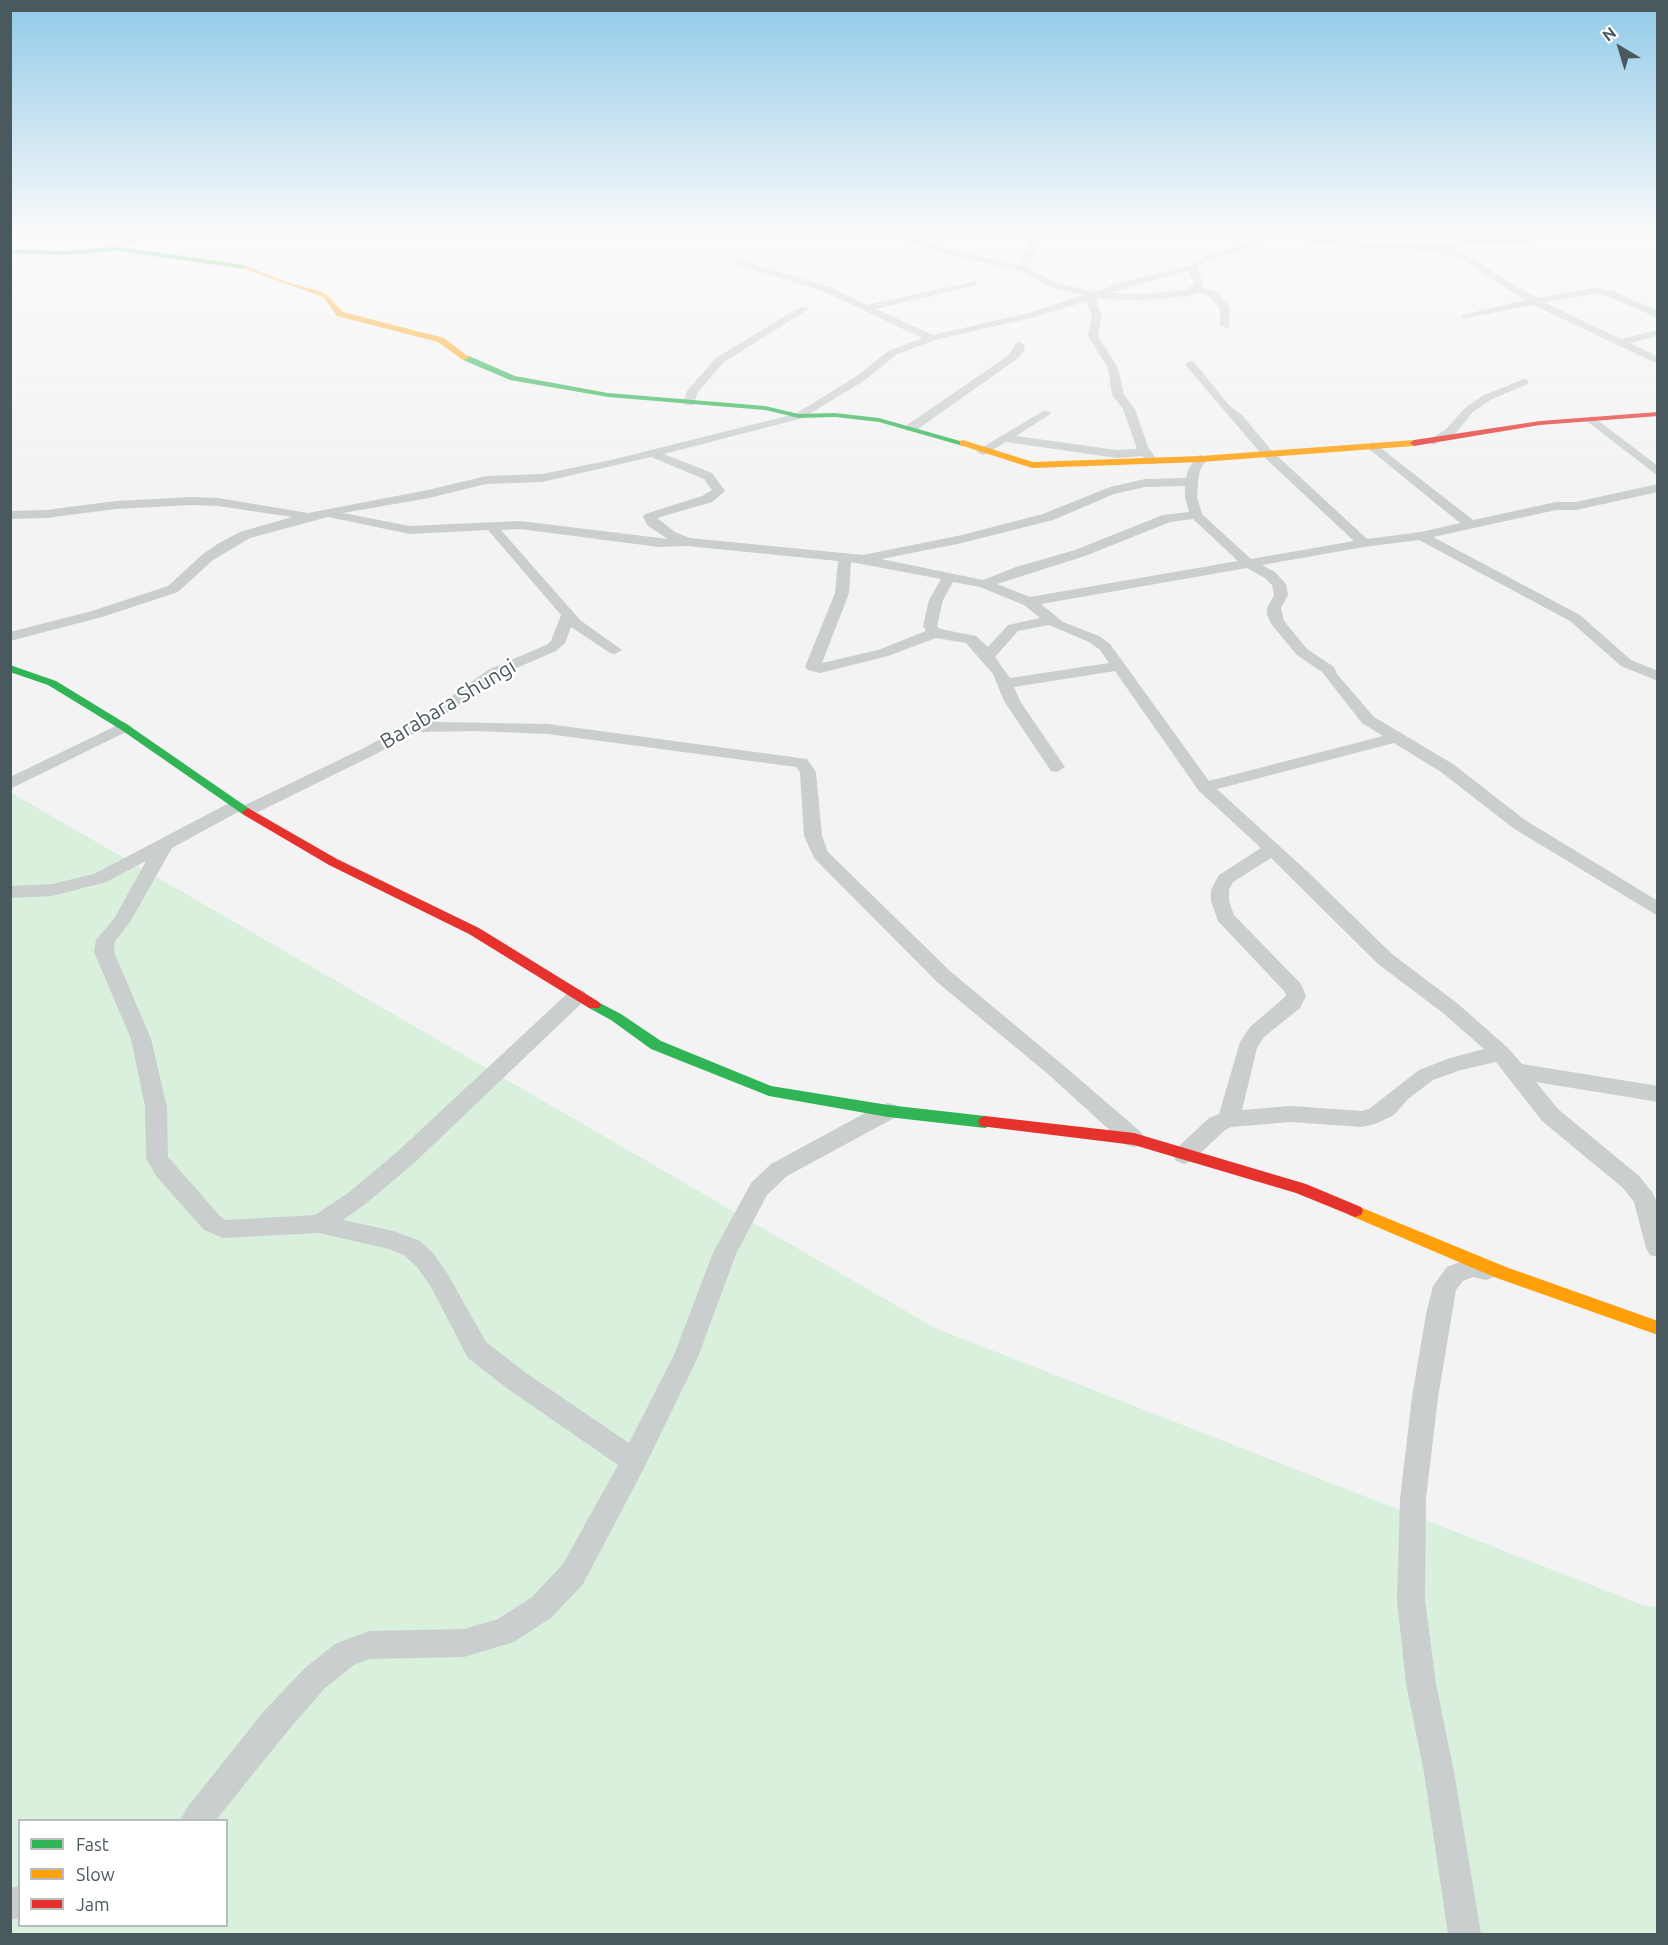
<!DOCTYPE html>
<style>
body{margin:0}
#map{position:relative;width:1668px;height:1945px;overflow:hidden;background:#f3f3f3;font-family:Ubuntu,sans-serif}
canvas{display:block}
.frame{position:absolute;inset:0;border:12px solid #4a595e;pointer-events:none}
.legend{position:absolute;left:18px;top:1819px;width:210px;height:108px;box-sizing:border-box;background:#fff;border:2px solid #b7bdbf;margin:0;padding:8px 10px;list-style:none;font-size:18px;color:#4a595e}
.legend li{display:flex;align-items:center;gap:12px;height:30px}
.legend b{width:30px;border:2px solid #b7bdbf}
.north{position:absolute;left:1590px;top:18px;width:60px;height:60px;-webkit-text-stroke:4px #fff;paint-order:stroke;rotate:322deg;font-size:16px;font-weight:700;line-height:24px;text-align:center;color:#4a595e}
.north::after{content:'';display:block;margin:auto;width:21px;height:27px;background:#4a595e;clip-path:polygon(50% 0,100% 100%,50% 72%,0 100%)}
</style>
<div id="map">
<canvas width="1668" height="1945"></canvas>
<div class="frame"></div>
<ul class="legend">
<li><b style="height:8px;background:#30b455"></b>Fast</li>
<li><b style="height:8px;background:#ff9f0a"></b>Slow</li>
<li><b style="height:8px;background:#e5322d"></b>Jam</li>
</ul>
<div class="north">N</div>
</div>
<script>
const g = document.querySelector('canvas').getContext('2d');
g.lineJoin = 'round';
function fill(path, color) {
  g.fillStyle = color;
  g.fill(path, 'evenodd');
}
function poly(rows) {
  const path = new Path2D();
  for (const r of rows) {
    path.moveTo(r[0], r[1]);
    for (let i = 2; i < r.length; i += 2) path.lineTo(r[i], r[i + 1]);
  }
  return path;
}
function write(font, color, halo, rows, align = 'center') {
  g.font = font + ' Ubuntu,sans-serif';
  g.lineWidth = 4.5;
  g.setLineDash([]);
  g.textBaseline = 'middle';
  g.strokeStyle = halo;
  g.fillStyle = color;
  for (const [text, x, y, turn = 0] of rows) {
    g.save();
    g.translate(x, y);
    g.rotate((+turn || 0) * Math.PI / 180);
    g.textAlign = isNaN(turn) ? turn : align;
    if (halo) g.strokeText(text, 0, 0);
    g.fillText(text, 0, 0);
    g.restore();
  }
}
const green = poly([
 [10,792,935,1328,1645,1606,1657,1606,1657,1934,11,1934],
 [20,1820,226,1820,226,1926,20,1926]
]);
const street = poly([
 [154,231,169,231,103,252,98,249,154,231],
 [879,231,894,231,944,248,1020,265,1022,257,1037,231,1046,231,1032,257,1029,268,1054,282,1094,292,1126,281,1189,265,1210,254,1247,244,1264,231,1282,231,1361,242,1437,246,1474,237,1516,239,1541,231,1552,231,1541,239,1516,245,1474,243,1449,249,1461,252,1536,298,1595,288,1613,291,1658,311,1658,318,1607,296,1595,294,1544,302,1621,339,1658,330,1658,336,1630,343,1658,357,1658,364,1533,305,1462,319,1462,315,1525,300,1455,256,1437,252,1361,248,1268,237,1253,248,1216,258,1199,266,1198,272,1204,283,1202,287,1218,293,1230,307,1229,328,1220,326,1220,308,1210,297,1198,292,1189,296,1142,300,1097,299,1098,308,1102,314,1098,336,1118,368,1124,395,1135,409,1148,447,1158,461,1156,464,1148,464,1142,456,1117,458,1006,442,986,454,982,455,976,451,1045,410,1051,413,1049,415,1016,436,1117,450,1137,449,1123,409,1112,395,1108,368,1088,336,1092,314,1088,308,1087,301,1035,317,935,340,896,355,865,380,803,418,664,454,712,473,725,491,712,502,657,518,675,532,690,538,863,555,962,535,1043,514,1110,487,1145,479,1186,478,1188,470,1197,456,1201,455,1207,459,1200,470,1198,482,1197,497,1202,514,1251,559,1354,541,1264,457,1186,366,1185,364,1190,361,1194,362,1229,405,1242,415,1272,451,1367,539,1421,532,1460,523,1369,449,1367,446,1373,442,1473,520,1556,502,1576,502,1658,484,1658,492,1576,510,1556,510,1433,537,1580,615,1631,660,1658,671,1658,681,1621,666,1570,621,1419,540,1364,547,1262,565,1275,572,1286,584,1288,595,1281,608,1284,621,1307,649,1334,667,1337,674,1374,717,1453,764,1525,820,1658,901,1658,916,1513,828,1441,772,1394,743,1217,789,1309,873,1392,954,1457,1003,1508,1048,1522,1064,1658,1086,1658,1102,1536,1082,1558,1109,1639,1176,1652,1192,1658,1204,1658,1257,1650,1255,1646,1248,1634,1202,1623,1188,1542,1121,1496,1062,1461,1070,1433,1080,1408,1099,1394,1115,1375,1124,1362,1127,1290,1122,1231,1127,1225,1130,1192,1161,1184,1164,1176,1161,1173,1155,1176,1149,1209,1118,1219,1114,1240,1042,1250,1027,1286,996,1285,992,1218,921,1211,901,1211,890,1219,875,1261,848,1199,791,1115,671,1014,687,1020,701,1065,767,1057,772,1051,771,1004,701,993,674,966,643,936,638,888,656,820,673,808,670,805,667,835,593,838,561,687,546,659,547,520,529,501,530,580,620,622,650,615,654,610,653,571,627,565,643,556,651,498,676,435,722,548,724,807,759,816,772,822,836,828,852,951,972,1063,1065,1142,1133,1145,1139,1142,1145,1134,1147,1126,1145,1049,1075,937,982,814,858,804,836,800,772,796,767,548,734,478,731,417,732,376,754,252,815,246,816,238,812,172,848,130,922,115,941,114,952,151,1039,167,1107,168,1157,220,1216,226,1220,315,1215,348,1193,397,1152,570,991,577,989,584,991,587,996,584,1001,413,1164,364,1205,343,1220,393,1231,420,1241,433,1253,447,1273,486,1342,526,1373,629,1443,674,1355,713,1253,751,1183,771,1164,880,1105,888,1103,896,1105,899,1111,896,1117,787,1176,767,1195,736,1254,698,1357,643,1470,583,1584,552,1617,514,1642,464,1657,369,1659,354,1665,325,1688,286,1733,216,1820,181,1820,186,1809,264,1711,305,1668,335,1644,369,1631,464,1629,498,1619,532,1597,563,1564,618,1465,508,1389,468,1358,431,1287,417,1267,404,1255,389,1249,319,1233,223,1238,204,1230,156,1176,146,1158,145,1107,131,1039,94,952,96,940,114,919,146,861,106,882,52,896,10,898,10,886,52,884,94,874,231,802,237,801,245,805,364,748,431,711,488,670,546,645,551,641,561,615,488,530,410,534,328,517,250,538,213,560,178,592,102,617,10,641,10,632,92,611,168,586,203,554,219,543,240,532,292,517,218,506,192,505,116,509,46,518,10,519,10,511,46,510,116,501,192,497,218,498,308,513,428,490,486,476,542,474,611,460,795,414,857,376,888,351,922,338,825,292,738,265,736,263,741,260,833,288,867,305,976,281,976,285,876,309,933,335,1028,313,1084,295,1048,286,1021,271,938,252,879,231],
 [1188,271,1194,283,1187,290,1142,294,1109,293,1188,271],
 [651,457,704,479,712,490,702,496,645,514,643,517,648,526,668,539,520,521,410,526,343,513,429,498,486,484,542,482,651,457],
 [1185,486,1185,497,1189,512,1163,515,1075,550,1016,567,983,580,881,559,962,543,1053,520,1114,494,1145,487,1185,486],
 [1193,519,1238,561,1030,597,997,584,1085,556,1170,522,1193,519],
 [851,562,941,579,929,600,923,626,926,631,878,650,822,663,849,593,851,562],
 [1247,568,1265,578,1272,585,1274,595,1267,608,1267,615,1272,625,1297,655,1322,672,1362,723,1383,736,1209,781,1110,644,1099,636,1063,622,1041,604,1247,568],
 [953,582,980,587,1024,605,1040,618,1008,625,988,647,976,636,940,629,937,626,943,600,953,582],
 [1049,625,1089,642,1100,650,1109,663,1010,678,995,657,1018,631,1049,625],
 [1271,858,1378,964,1443,1013,1484,1049,1450,1058,1419,1070,1369,1109,1362,1111,1290,1106,1242,1110,1257,1048,1264,1037,1300,1008,1306,996,1301,984,1234,915,1229,901,1229,890,1233,882,1271,858],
 [1633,231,1658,231,1658,237,1637,234,1633,231],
 [800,307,809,309,724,362,698,392,693,405,685,405,683,403,687,391,716,358,800,307],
 [1020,342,1025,345,1024,351,1017,359,915,431,907,431,907,425,1009,355,1016,343,1020,342],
 [1524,379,1528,380,1528,384,1492,399,1473,412,1454,435,1433,445,1427,441,1446,429,1465,408,1484,395,1524,379],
 [1592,416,1658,466,1658,476,1588,422,1586,420,1592,416],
 [124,722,132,727,130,730,10,789,10,777,124,722],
 [1472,1257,1494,1263,1498,1270,1494,1277,1486,1280,1473,1277,1463,1281,1456,1290,1438,1397,1426,1499,1425,1600,1436,1684,1454,1772,1481,1934,1448,1934,1424,1772,1406,1684,1397,1600,1400,1499,1412,1397,1426,1314,1433,1286,1447,1267,1472,1257],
 [20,1886,20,1918,10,1920,10,1888,20,1886]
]);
const fast = poly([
 [118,247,244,265,247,267,244,269,118,251,63,255,10,253,10,249,63,251,118,247],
 [463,356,469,356,515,376,608,393,765,406,799,414,835,413,879,418,967,443,963,446,879,422,835,417,799,418,765,410,608,397,510,380,463,360,463,356],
 [10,665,56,681,128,725,254,812,252,815,244,815,120,729,48,685,10,672,10,665],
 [594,1000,621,1014,661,1041,771,1086,888,1105,985,1116,990,1118,992,1122,990,1126,985,1128,888,1117,769,1096,651,1049,611,1020,589,1008,587,1005,589,1002,594,1000]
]);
const slow = poly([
 [244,265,286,282,319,291,327,295,343,312,444,338,470,358,463,360,438,342,337,316,323,297,242,268,244,265],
 [963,440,1033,462,1201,456,1414,440,1418,443,1414,446,1201,462,1032,468,960,445,960,441,963,440],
 [1355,1205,1506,1267,1658,1321,1658,1335,1494,1277,1349,1215,1347,1211,1349,1207,1355,1205]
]);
const jam = poly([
 [1658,412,1658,416,1540,425,1414,446,1410,443,1414,440,1540,421,1658,412],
 [248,808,337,859,479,928,599,1002,601,1005,599,1008,589,1008,469,934,329,865,244,815,242,812,248,808],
 [985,1116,1134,1133,1306,1184,1361,1207,1363,1211,1361,1215,1355,1217,1296,1193,1134,1145,980,1126,978,1122,980,1118,985,1116]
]);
const streetNames = [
 ["Barabara Shungi",448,704,-31]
];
fill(green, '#d9f0dd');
fill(street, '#cacece');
fill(fast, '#30b455');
fill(slow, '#ff9f0a');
fill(jam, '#e5322d');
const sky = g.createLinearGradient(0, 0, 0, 504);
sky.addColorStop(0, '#91cae9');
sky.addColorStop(0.46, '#fafafa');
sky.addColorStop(1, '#fafafa00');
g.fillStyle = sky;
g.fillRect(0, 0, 1668, 504);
write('21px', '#4a595e', '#fff', streetNames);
</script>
